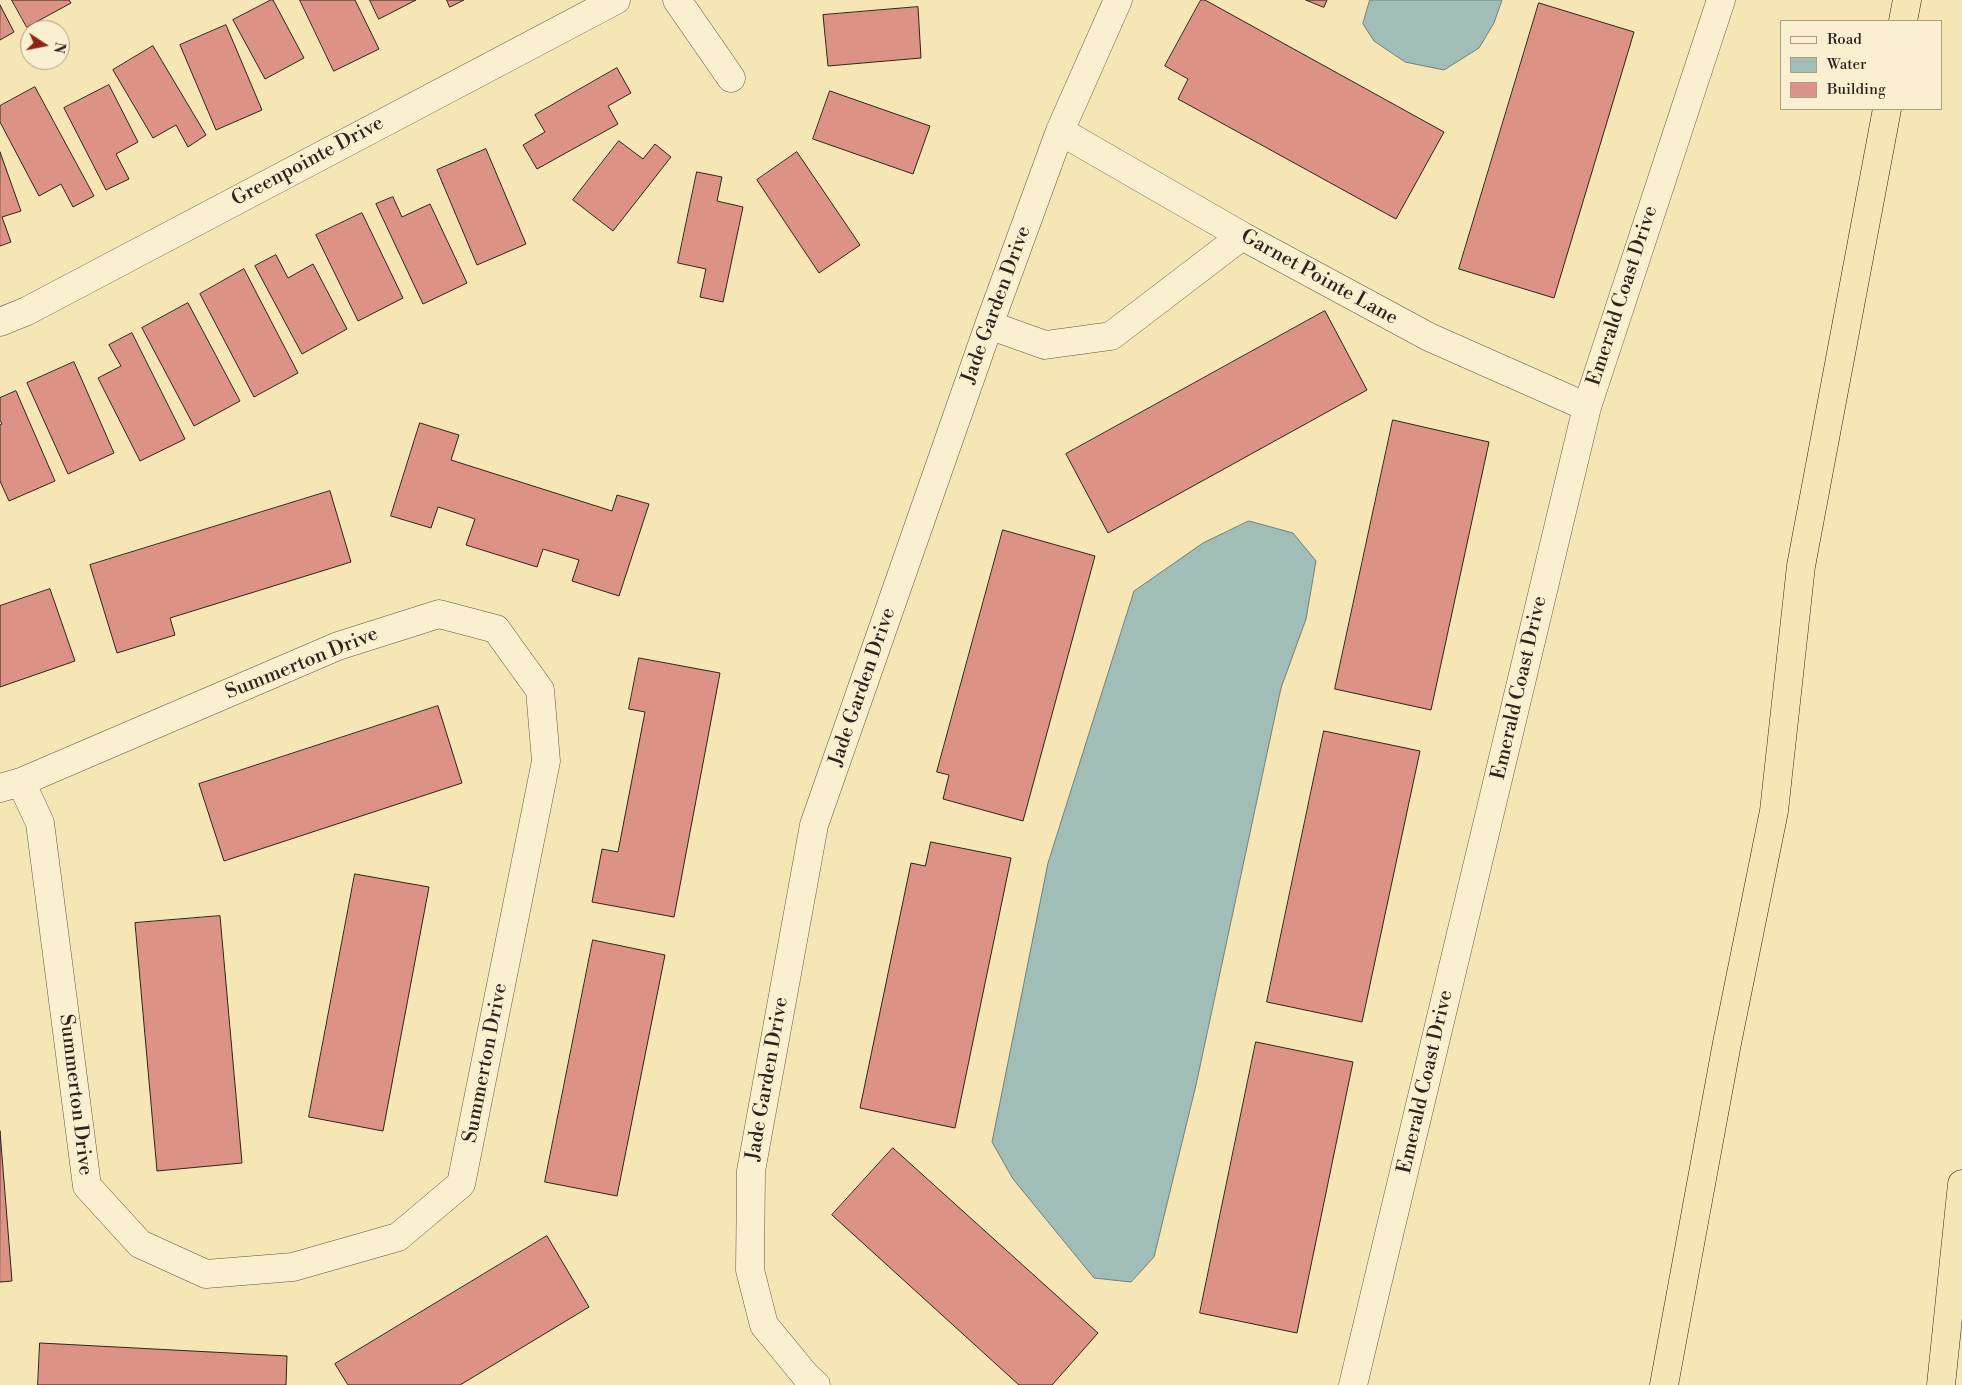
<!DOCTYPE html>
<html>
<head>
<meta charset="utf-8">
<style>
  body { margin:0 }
  #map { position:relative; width:1962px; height:1385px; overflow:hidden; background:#f7e6b5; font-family:"Libre Bodoni",serif }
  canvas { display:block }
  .legend { position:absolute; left:1780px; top:20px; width:162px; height:90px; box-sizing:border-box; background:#faefcf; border:1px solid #a99e88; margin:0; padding:6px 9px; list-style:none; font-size:15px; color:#2f241d }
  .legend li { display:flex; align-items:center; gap:10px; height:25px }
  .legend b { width:25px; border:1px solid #a99e88 }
  .north { position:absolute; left:20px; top:20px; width:50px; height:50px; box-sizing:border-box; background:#faefcf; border:1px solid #a99e88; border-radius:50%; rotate:101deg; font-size:14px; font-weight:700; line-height:20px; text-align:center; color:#2f241d }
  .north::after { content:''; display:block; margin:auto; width:18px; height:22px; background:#8f2418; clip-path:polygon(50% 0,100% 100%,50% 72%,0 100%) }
</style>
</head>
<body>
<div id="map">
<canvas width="1962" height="1385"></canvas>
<ul class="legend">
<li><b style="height:6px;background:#faefcf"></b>Road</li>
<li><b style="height:14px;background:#a1bdb7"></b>Water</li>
<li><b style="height:14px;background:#dc9385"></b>Building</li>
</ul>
<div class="north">N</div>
</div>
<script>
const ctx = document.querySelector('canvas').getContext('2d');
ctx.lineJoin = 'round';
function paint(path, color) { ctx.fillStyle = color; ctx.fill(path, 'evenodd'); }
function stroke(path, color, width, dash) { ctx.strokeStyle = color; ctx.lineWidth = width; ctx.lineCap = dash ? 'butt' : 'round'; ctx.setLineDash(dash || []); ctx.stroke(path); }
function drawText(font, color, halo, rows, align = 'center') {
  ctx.font = font + ' "Libre Bodoni",serif'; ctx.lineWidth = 4.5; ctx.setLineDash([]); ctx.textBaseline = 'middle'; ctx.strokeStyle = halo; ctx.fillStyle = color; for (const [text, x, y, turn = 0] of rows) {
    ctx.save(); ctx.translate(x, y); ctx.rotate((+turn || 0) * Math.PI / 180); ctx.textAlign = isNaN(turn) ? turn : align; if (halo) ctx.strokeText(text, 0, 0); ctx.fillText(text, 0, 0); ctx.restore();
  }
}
const water = new Path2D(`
  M1370,0H1502L1494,23L1479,48L1444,70L1405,62L1374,41L1363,24Z
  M1249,521L1293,533L1316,561L1306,619L1281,688L1196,1085L1154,1257L1131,1282L1094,1278L1013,1179L992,1142L1048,863L1134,591L1203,543Z`);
const building = new Path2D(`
  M12,0H69L71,3L27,27Z
  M271,0H273L304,58L265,79L233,20Z
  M300,0H355L379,49L334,71Z
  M370,0H416L379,19Z
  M447,0H464L450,7Z
  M1201,0H1205L1444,132L1396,219L1178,99L1188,79L1165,66Z
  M1306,0H1327L1324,7Z
  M1539,3L1634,32L1554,298L1459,269Z
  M0,5L14,32L0,40Z
  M918,7L921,58L828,66L823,15Z
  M226,25L262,110L216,130L180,45Z
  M153,46L206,135L188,147L176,125L153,138L113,70Z
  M617,68L631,93L608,106L618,124L537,169L523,145L545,132L535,115Z
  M109,85L138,142L116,154L129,179L106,190L64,108Z
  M35,87L94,196L73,207L61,184L39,196L0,122V106Z
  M830,91L930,126L913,174L813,139Z
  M619,141L643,159L655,144L671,157L613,231L573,200Z
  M486,149L526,244L477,265L437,170Z
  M0,152L21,211L2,217L11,242L0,246Z
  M797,152L860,245L819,273L757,180Z
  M697,172L722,177L717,201L743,207L723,302L700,297L706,269L678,263Z
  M393,197L402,217L430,204L467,283L423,304L376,204Z
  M362,213L403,298L358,321L316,235Z
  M276,255L288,278L313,264L347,329L302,354L255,266Z
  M244,269L298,373L254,397L200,294Z
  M188,303L240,401L194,426L142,328Z
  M1325,311L1367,390L1108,533L1066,454Z
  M132,333L185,439L140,461L98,378L121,366L109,345Z
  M74,362L114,453L68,474L27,383Z
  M16,391L55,481L9,501L0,481V425L2,424L0,420V398Z
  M1393,420L1489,442L1431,710L1335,689Z
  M420,423L459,435L451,460L612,511L617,495L649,504L619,596L572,581L579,560L543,549L537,567L466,545L475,519L438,507L431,528L391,516Z
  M330,491L351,562L170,618L175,635L117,653L90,565Z
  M1003,530L1095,556L1023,821L943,799L949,775L937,772Z
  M50,589L75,661L0,687V606Z
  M639,658L720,673L674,917L592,902L602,849L618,852L645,712L629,709Z
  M438,706L462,783L224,861L199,784Z
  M1324,731L1420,751L1362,1022L1267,1002Z
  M931,842L1011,858L955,1128L860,1108L911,863L925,866Z
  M355,874L429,887L383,1131L309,1117Z
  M220,916L242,1163L157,1171L135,923Z
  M593,940L665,955L617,1196L545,1182Z
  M1256,1042L1353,1062L1297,1333L1200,1313Z
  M0,1131L12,1281L0,1282Z
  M893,1148L1098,1333L1052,1385H1019L832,1215Z
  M547,1236L589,1307L460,1385H348L335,1364Z
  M40,1343L287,1356L286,1385H38Z`);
const minor = new Path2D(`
  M677,0L731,78
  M1060,131L1242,236L1429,337L1587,407
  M0,322L27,311L616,0
  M989,325L1045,345L1111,336L1242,236
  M0,788L21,782L338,646L439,614L496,629L540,690L546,761L461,1184L398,1237L293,1267L206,1274L140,1244L87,1186L40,823L21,782
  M816,1385L806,1376L764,1325L750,1270L751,1171L814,825L989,325L1060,131L1118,0
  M1353,1385L1587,407L1721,0`);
const highway = new Path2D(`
  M1903,21L1907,0
  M1664,1385L1727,1043L1774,811L1801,566L1887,109
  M1941,1385L1962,1184`);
const streetNames = [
  ["Greenpointe Drive",308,162,-28],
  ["Garnet Pointe Lane",1319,278,29],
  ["Emerald Coast Drive",1623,296,-72],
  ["Jade Garden Drive",997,305,-70],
  ["Summerton Drive",302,664,-22],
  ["Jade Garden Drive",863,687,-71],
  ["Emerald Coast Drive",1520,688,-77],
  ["Summerton Drive",486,1063,-79],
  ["Jade Garden Drive",768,1079,-80],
  ["Emerald Coast Drive",1426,1082,-77],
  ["Summerton Drive",75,1095,83]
];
paint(water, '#a1bdb7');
stroke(water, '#738079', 1);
paint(building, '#dc9385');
stroke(building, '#2f241d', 1);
stroke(minor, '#615443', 29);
stroke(highway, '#2f241d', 29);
stroke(minor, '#faefcf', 28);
stroke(highway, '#f7e6b5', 28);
drawText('20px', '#2f241d', '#faefcf', streetNames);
</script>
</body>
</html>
